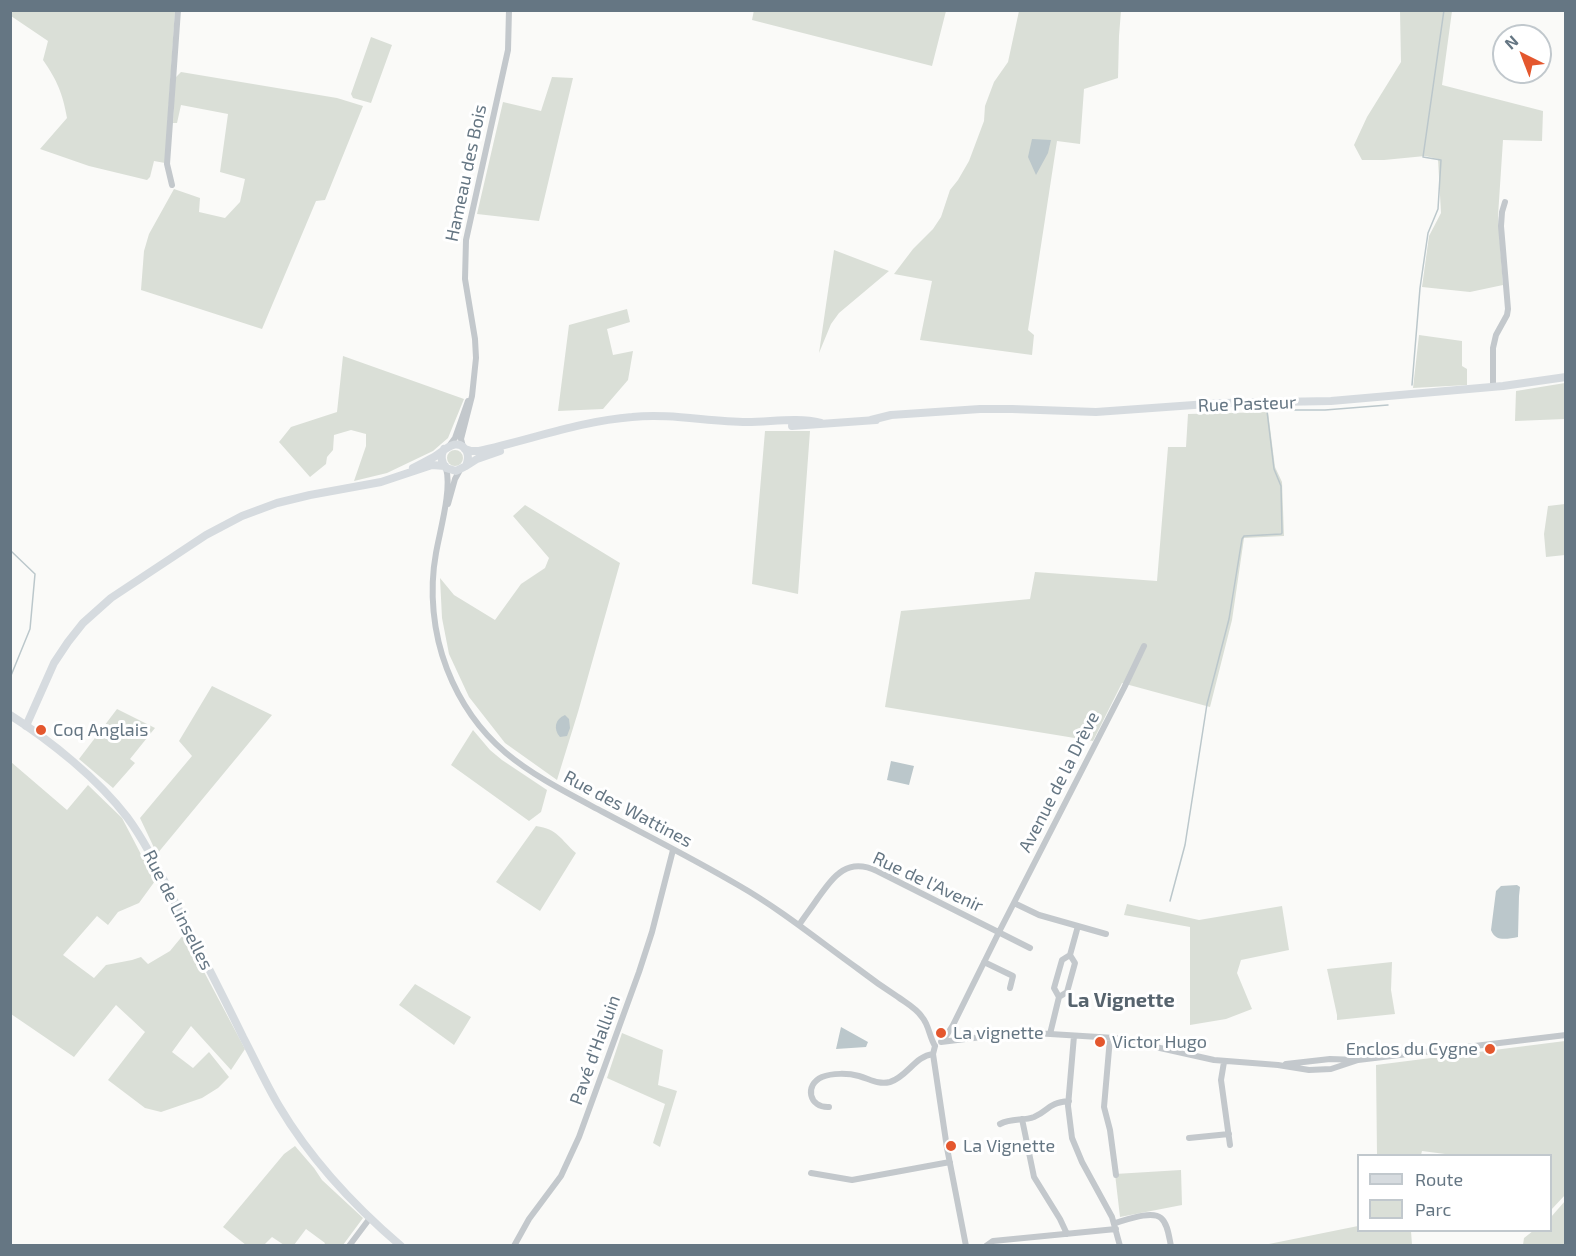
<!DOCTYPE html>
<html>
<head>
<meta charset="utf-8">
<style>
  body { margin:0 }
  #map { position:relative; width:1576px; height:1256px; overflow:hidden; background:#fafaf8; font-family:"Exo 2",sans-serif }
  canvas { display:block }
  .frame { position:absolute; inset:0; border:12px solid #657683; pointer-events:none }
  .legend { position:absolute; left:1357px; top:1154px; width:195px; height:78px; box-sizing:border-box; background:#fff; border:2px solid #c1c8cd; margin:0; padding:8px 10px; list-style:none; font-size:18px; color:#657683 }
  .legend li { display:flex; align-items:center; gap:12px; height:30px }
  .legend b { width:30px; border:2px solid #c1c8cd }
  .north { position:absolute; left:1492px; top:24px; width:60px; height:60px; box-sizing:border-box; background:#fff; border:2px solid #c1c8cd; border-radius:50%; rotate:318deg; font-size:16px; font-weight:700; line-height:24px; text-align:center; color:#657683 }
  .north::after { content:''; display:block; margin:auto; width:21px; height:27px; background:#e4572e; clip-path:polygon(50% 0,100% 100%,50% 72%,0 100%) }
</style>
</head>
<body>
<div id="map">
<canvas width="1576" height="1256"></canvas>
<div class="frame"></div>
<ul class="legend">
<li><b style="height:8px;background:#d6dbdf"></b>Route</li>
<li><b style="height:16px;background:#dadfd7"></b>Parc</li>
</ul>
<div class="north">N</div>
</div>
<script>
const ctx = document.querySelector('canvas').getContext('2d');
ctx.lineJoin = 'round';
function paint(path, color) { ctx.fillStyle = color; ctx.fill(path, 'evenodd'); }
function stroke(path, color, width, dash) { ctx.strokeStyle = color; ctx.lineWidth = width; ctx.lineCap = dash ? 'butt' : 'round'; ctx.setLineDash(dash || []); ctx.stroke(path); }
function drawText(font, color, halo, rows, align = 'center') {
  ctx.font = font + ' "Exo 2",sans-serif'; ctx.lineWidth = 6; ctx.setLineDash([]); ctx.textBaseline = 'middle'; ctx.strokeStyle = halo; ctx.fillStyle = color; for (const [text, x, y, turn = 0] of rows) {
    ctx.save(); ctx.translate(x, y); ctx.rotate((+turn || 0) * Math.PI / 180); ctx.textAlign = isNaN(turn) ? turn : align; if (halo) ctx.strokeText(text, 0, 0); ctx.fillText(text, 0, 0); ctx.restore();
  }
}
const green = new Path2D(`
  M754,10H946V11L932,66L752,20Z
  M10,11H175L165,163L154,161L150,177L147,180L89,166L40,149L67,118C63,94 57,80 43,60L48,41L11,16Z
  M1019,11H1121L1119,36L1118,78L1084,89L1080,144L1057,141L1028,330L1034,335L1032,355L920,340L932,281L894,274L913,249L933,229L941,217L950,190L958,180L969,161L984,121L985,106L994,82L1008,62Z
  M1400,11H1452L1442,85L1543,111L1542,141L1503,140L1498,216L1503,285L1470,292L1422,287L1429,236L1441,213L1438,159L1425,156L1384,160H1362L1354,145L1367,117L1401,62Z
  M371,37L392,45L371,103L353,98L351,94Z
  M181,72L337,98L363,106L325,200L316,201L262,329L141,290L144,251L149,234L174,189L200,198L199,212L225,218L240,202L245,179L220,172L228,114L181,105L177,123H173L175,78Z
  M552,77L573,78L539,221L477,214L503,102L541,111Z
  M834,250L889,271L839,313L831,324L819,353Z
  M627,309L630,322L607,329L613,355L633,351L628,380L603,409L558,411L569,325Z
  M1419,335L1462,341V366L1467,369V385L1413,388Z
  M343,356L464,399L448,438L433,451L387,473L354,481L366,446V434L351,430L334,435L333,450L327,457L326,464L310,477L279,442L291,427L337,412Z
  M1565,383V419L1515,421L1516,391Z
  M1268,412L1275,467L1282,482L1284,536L1244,538L1232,620L1210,707L1122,683L1093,741L885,707L901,611L1030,599L1035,572L1157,581L1168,447H1186L1188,414Z
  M765,431H810L798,594L752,584Z
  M447 458a8 8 0 1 1 16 0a8 8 0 1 1-16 0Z
  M1565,504V555L1546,557L1544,534L1548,506Z
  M525,505L620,563L578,712L557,780L505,743L469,697L449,654L442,618L440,578L454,595L495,620L521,584L545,568L549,558L513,516Z
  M212,686L272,715L157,854L140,818L192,756L179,741Z
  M117,709L155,728L130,759L135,763L113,788L79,759Z
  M473,730L490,750L502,760L547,790L541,812L529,821L451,765Z
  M11,762L67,810L88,785L122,818L155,881L139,903L118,912L108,925L97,916L63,955L94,978L106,965L132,960L141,957L148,964L170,951L184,934L245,1049L231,1070L191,1026L172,1052L193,1068L209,1052L229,1077L218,1088L202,1098L161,1112L145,1108L108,1080L145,1032L116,1005L74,1057L11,1014Z
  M536,826C558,829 560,839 576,853L540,911L496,882Z
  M1127,904L1199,920L1282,906L1289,950L1241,960L1237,973L1252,1009L1226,1019L1190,1025V927L1124,915Z
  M1392,962L1391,990L1395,1014L1337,1020V1015L1327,969Z
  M415,984L471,1017L454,1045L399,1005Z
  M622,1033L663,1050L658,1085L677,1091L660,1147L653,1143L665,1104L607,1078Z
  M1565,1041V1195L1551,1210L1550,1156H1445V1154L1422,1151L1421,1155H1377L1376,1065Z
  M295,1146L314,1168L322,1180L363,1218L343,1245H324L325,1243L306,1229L294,1245H284L272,1237L264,1245H246L223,1227L284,1154Z
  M1181,1170L1182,1205L1120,1217L1115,1174Z
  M1565,1201V1245H1523L1524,1238L1533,1231L1550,1230L1551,1217Z
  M1358,1226V1230L1411,1231L1412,1245H1264Z`);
const water = new Path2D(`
  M1032,139L1051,140L1048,153L1036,175L1028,157Z
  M565,715L569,719L570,728L567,736L560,737C553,729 555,719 565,715Z
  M891,761L914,766L909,785L887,780Z
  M1517,885L1520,887L1519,896L1518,937C1507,939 1495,942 1491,930L1496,891L1501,886Z
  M841,1027L868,1042L866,1047L836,1049Z`);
const stream = new Path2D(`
  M1412,385L1420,288L1428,233L1438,209L1441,160L1423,157L1444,10
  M10,545L11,551L35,574L30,629L10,678
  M1170,901L1185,845L1207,704L1229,619L1242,539L1244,536L1281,534L1282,533L1281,486L1274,469L1267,411L1270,410H1325L1388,405`);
const minor = new Path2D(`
  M172,185L167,164L178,10
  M1493,387V348L1496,335L1507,315L1508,309L1501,226L1502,212L1505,202
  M449,446L455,438L468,401
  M463,447L461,439L472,396L476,358L475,339L465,279L466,240L508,50L509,10
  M446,468C452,490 440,530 436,553C429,591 433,633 447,669C478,749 532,774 603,812C648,836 694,859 738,885C780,909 818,940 857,968C870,978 884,988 898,997C906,1003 916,1008 922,1017C929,1025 929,1036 935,1046
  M448,504L455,479L460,470
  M1014,903L1039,915L1106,934
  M799,925C805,916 812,907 818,898C834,876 847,857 877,871L1030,948
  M984,962L1013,976L1010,988
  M1059,997L1067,992L1075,963L1070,955
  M1050,1034L1059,997L1054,988L1062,960L1070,955L1078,926
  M1074,1036L1068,1106L1072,1138L1082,1162L1112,1217L1120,1246
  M1110,1038L1104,1107L1110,1130L1116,1175
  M943,1041L953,1025L999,932L1124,688L1144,646
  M941,1042L990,1036L1034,1033L1115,1038L1214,1060L1278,1065L1309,1070L1331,1069L1358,1060
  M935,1046L933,1054L947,1148L966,1246
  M1224,1062L1221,1080L1230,1145
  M1286,1064L1330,1059L1358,1060L1566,1035
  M829,1107C809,1108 804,1085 822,1077C832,1073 848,1073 859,1076C870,1079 878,1085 890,1082C907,1077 915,1056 933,1054
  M1022,1119L1034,1177L1060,1219L1067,1234
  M1000,1124C1011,1118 1023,1121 1034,1117C1050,1110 1047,1103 1069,1101
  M1189,1138L1229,1134
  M811,1173L852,1180L950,1162
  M1115,1223C1126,1220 1152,1210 1161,1218C1168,1224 1169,1237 1171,1246
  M349,1246L370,1218
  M514,1246L529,1219L561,1176L579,1137L639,972L652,932L673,850
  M986,1246L993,1241L1116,1229`);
const major = new Path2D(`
  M871,420L891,415L980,409H1012L1096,412L1222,403L1331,401L1503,386L1566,377
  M792,426L876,420
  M465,449L471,451H479C530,440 580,421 632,417C671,413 709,422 747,422C772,422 797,417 821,423
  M466,466L477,459L500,451
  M413,468C420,464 427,461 434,457C444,451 458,435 467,452C469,457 468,461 466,466L456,471L446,468C441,462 440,456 444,449
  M10,715C51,741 98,779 127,817C147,844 162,877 178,908C200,951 222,994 243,1037C255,1060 266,1084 279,1106C311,1160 353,1205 401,1246
  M26,726L54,663L68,642L83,623L111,598L206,535L242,516L277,503L310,495L381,482L432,465L445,466`);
const markers = [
  [41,730,6,"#e4572e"],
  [941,1033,6,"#e4572e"],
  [1100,1042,6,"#e4572e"],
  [1490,1049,6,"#e4572e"],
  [951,1146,6,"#e4572e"]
];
const streetNames = [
  ["Hameau des Bois",466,173,-78],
  ["Rue Pasteur",1247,404,-2],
  ["Avenue de la Drève",1059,782,-63],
  ["Rue des Wattines",628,809,28],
  ["Rue de l'Avenir",928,882,25],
  ["Rue de Linselles",178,910,63],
  ["Pavé d'Halluin",595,1050,-70]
];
const poiNames = [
  ["Coq Anglais",53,730],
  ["La vignette",953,1033],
  ["Victor Hugo",1112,1042],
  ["Enclos du Cygne",1478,1049,"right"],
  ["La Vignette",963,1146]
];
const neighbourhoodNames = [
  ["La Vignette",1121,1000]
];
paint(green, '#dadfd7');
paint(water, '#bbc7cb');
stroke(stream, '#bbc7cb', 1.5);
stroke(minor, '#c3c8cc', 6);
stroke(major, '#d6dbdf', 8);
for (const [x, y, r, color] of markers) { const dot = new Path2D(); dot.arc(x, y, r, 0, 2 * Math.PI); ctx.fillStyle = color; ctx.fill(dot); stroke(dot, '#fff', 2); }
drawText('18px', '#657683', '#fff', streetNames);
drawText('18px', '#657683', '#fff', poiNames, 'left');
drawText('bold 20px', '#57646e', '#fff', neighbourhoodNames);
</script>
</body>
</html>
